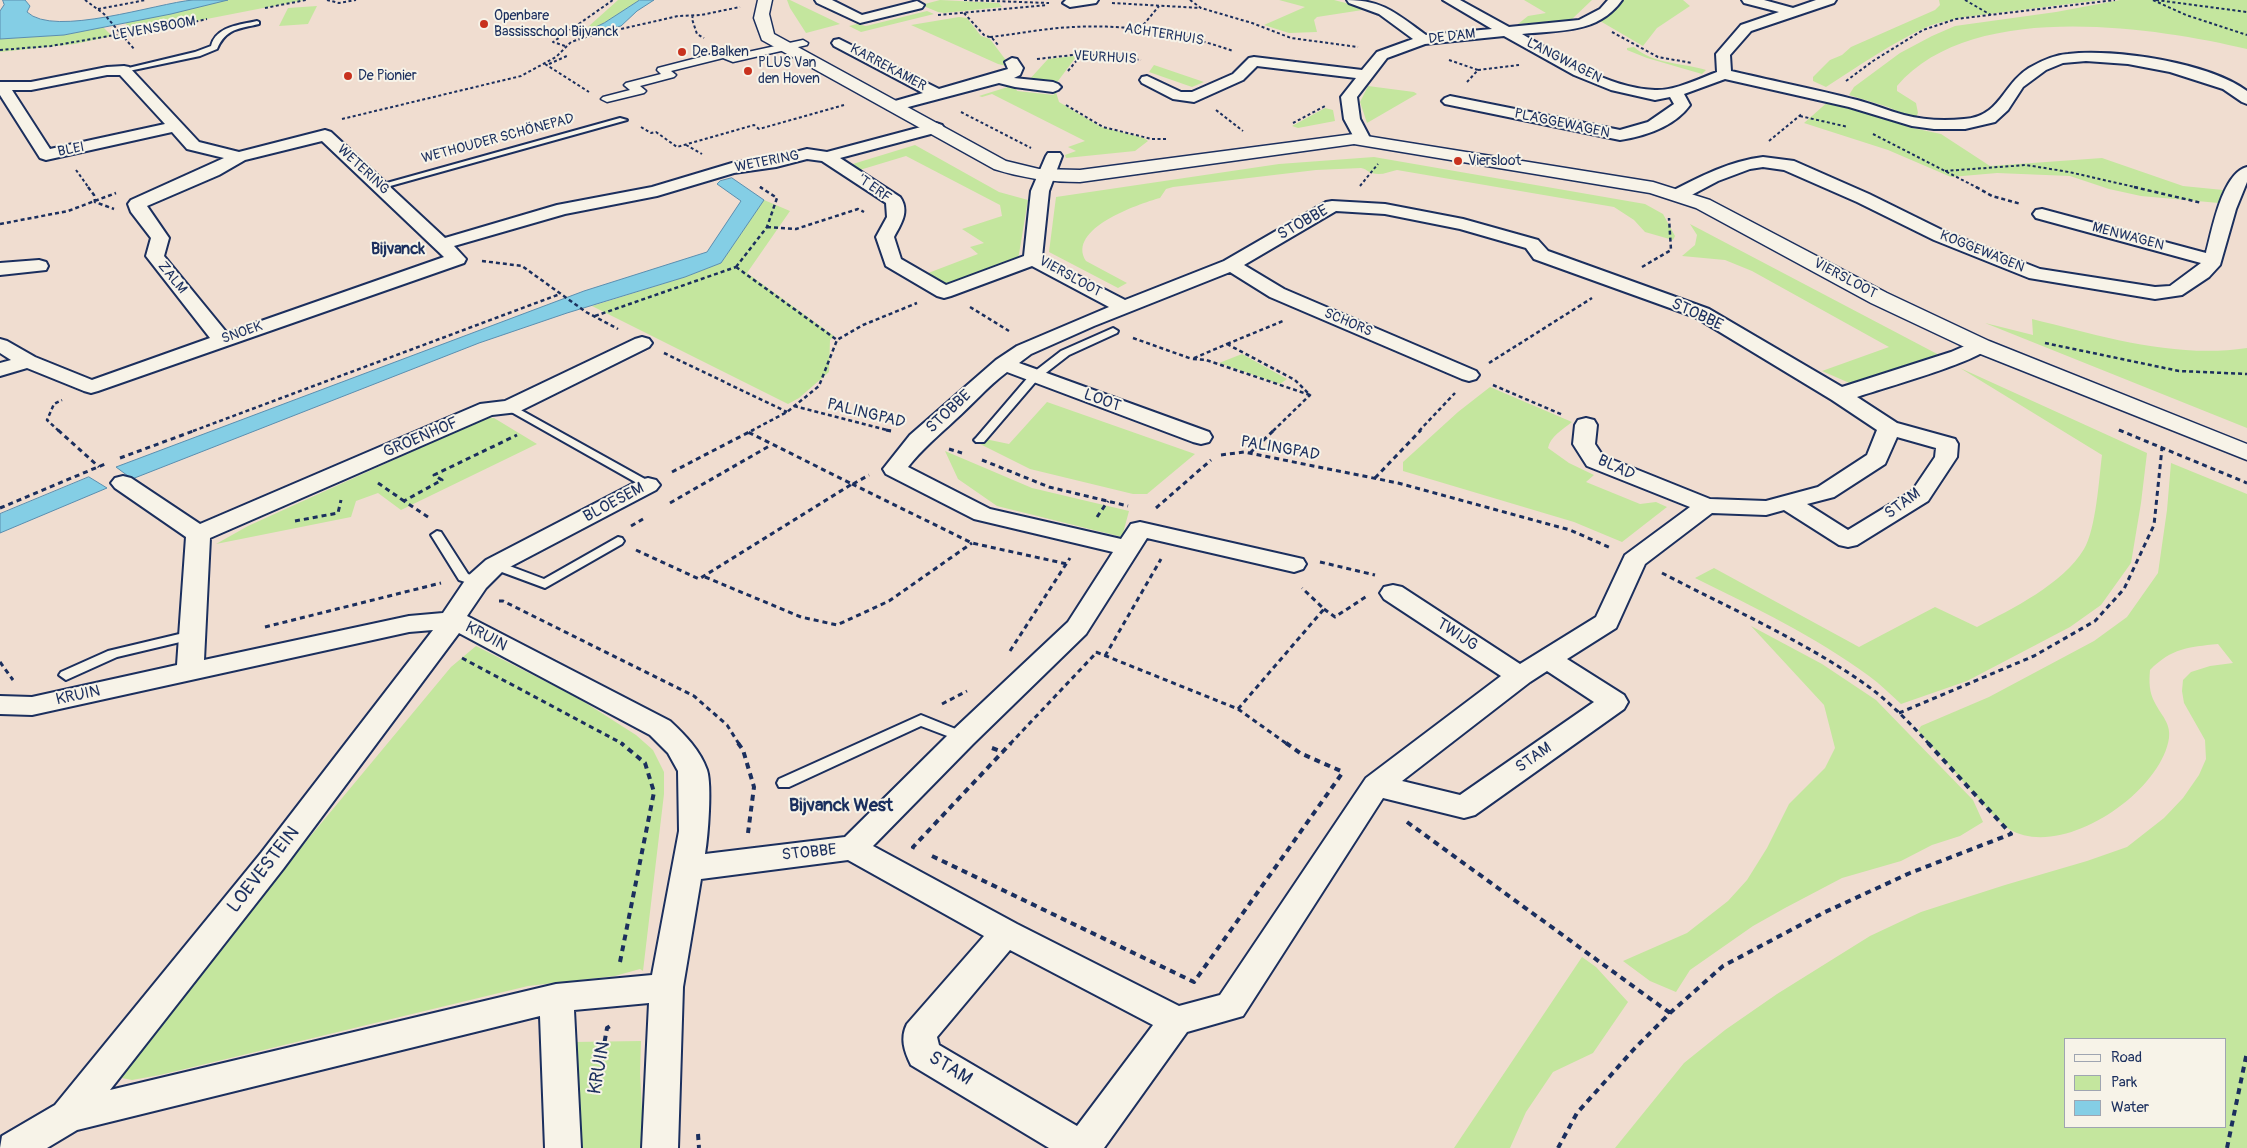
<!DOCTYPE html>
<html>
<head>
<meta charset="utf-8">
<style>
  body { margin:0 }
  #map { position:relative; width:2247px; height:1148px; overflow:hidden; background:#f0ddd0; font-family:Pangolin,sans-serif }
  canvas { display:block }
  .legend { position:absolute; left:2064px; top:1038px; width:162px; height:90px; box-sizing:border-box; background:#f7f3e8; border:1px solid #9fa5b1; margin:0; padding:6px 9px; list-style:none; font-size:15px; color:#1b2f5e }
  .legend li { display:flex; align-items:center; gap:10px; height:25px }
  .legend b { width:25px; border:1px solid #9fa5b1 }
</style>
</head>
<body>
<div id="map">
<canvas width="2247" height="1148"></canvas>
<ul class="legend">
<li><b style="height:6px;background:#f7f3e8"></b>Road</li>
<li><b style="height:14px;background:#c4e69e"></b>Park</li>
<li><b style="height:14px;background:#84cee5"></b>Water</li>
</ul>
</div>
<script>
const ctx = document.querySelector('canvas').getContext('2d');
ctx.lineJoin = 'round';
function paint(path, color) { ctx.fillStyle = color; ctx.fill(path, 'evenodd'); }
function stroke(path, color, width, dash) { ctx.strokeStyle = color; ctx.lineWidth = width; ctx.lineCap = dash ? 'butt' : 'round'; ctx.setLineDash(dash || []); ctx.stroke(path); }
function drawText(font, color, halo, rows, align = 'center') {
  ctx.font = font + ' Pangolin,sans-serif'; ctx.lineWidth = 4; ctx.setLineDash([]); ctx.textBaseline = 'middle'; ctx.strokeStyle = halo; ctx.fillStyle = color; for (const [text, x, y, turn = 0] of rows) {
    ctx.save(); ctx.translate(x, y); ctx.rotate((+turn || 0) * Math.PI / 180); ctx.textAlign = isNaN(turn) ? turn : align; if (halo) ctx.strokeText(text, 0, 0); ctx.fillText(text, 0, 0); ctx.restore();
  }
}
const green = new Path2D(`
  M228,0H304L135,33L125,23Z
  M618,0H640L604,23L579,35Z
  M787,0H790L840,24L806,33L790,8Z
  M940,0L999,3L1002,7L944,13L938,12L921,5Z
  M1279,0H1334L1369,9L1317,17L1314,20L1317,32L1289,33L1264,25L1305,7Z
  M1524,0H1592L1571,20L1518,24L1528,16L1546,13Z
  M1617,0H1683L1690,6L1657,28L1643,46L1600,21Z
  M1939,0H2101L1965,17C1952,20 1938,22 1927,27C1891,43 1859,66 1826,87L1813,81V77L1830,60L1842,55L1851,47L1935,10L1940,5Z
  M2120,0H2247V49C2149,26 1970,0 1897,86V91L1916,103L1918,113L1915,119L1888,107L1849,95L1854,87L1900,53L1932,36L1955,26L2056,12Z
  M317,6L308,24L279,26L288,8Z
  M927,11L934,14L861,32L849,26L857,24L866,26Z
  M959,17L967,18L981,36L990,39L1011,67L998,64L911,25Z
  M103,27L112,36L75,44L0,52V39L64,35Z
  M1634,47C1652,64 1684,63 1706,70L1702,74L1647,58L1627,50V48Z
  M1074,56L1076,57L1055,85L1028,81L1048,59Z
  M1154,65L1204,82L1192,87L1149,72Z
  M1014,85L1017,91L1054,95L1052,89H1055L1059,102L1101,127L1144,138L1148,141L1135,151L1066,158L1065,155L1076,151L1068,147L1085,141L992,94L982,97L979,96Z
  M1368,86L1414,92L1417,94L1367,123L1360,102Z
  M1830,100L1897,121L1908,127L1941,134L1990,166L2102,158L2183,186L2223,190L2219,203L2141,196L2109,189L2070,176L1997,173L1951,177L1888,150L1804,123Z
  M1325,108L1333,110L1335,121L1298,128L1292,126Z
  M915,145L999,192L1028,200L1018,260L944,288L923,275L978,254L970,247L984,243L962,229L1002,216L1000,205L906,156L853,172L843,167Z
  M1374,157L1645,204L1663,214L1675,236L1673,240L1645,232L1634,220L1614,207L1397,170C1388,172 1381,176 1372,173C1366,171 1367,169 1361,168L1316,170L1173,187L1166,189L1160,198C1138,204 1066,229 1086,261L1127,283L1118,288L1049,252L1056,197L1279,164Z
  M764,200L790,211L747,273L834,336L830,340L829,372L799,398L788,404L592,306L685,277L721,263Z
  M1690,224L1941,356L1854,385L1822,371L1889,347L1752,271L1725,260L1682,256L1695,245L1697,235Z
  M2032,319C2101,336 2175,359 2247,348V428L1985,323L2033,335Z
  M1242,354L1287,379L1280,384L1219,363Z
  M1960,368L2147,453L2141,503L2131,563L2101,605L2070,627L1967,681L1901,704C1890,694 1880,684 1869,676C1816,637 1754,607 1695,578L1714,568L1859,647L1935,607L1977,627C2012,609 2063,584 2084,549C2096,529 2099,479 2102,455Z
  M1490,387L1572,422C1563,429 1550,437 1548,448L1569,463L1594,475L1586,482L1640,504L1656,502L1667,507L1622,542L1574,522L1403,471V462L1458,412Z
  M1047,402L1195,454L1147,494H1133L1030,469L978,443L985,439L1009,444Z
  M486,418H494L537,444L401,510L378,493L356,501L351,517L216,544L248,526Z
  M945,451L1032,488L1129,511L1122,537L997,506L958,479Z
  M2171,463L2247,494V1148H1615L1684,1063L1725,1030L1777,994L1870,936L1921,912L2005,885L2087,861L2127,847L2164,818L2183,798L2199,775L2206,759L2205,740L2184,703L2182,691L2183,680L2191,672L2210,666L2233,663L2218,644C2188,647 2172,648 2150,670C2149,682 2149,692 2155,703C2161,715 2171,723 2169,738C2161,793 2061,861 2009,829C1996,820 1985,805 1974,794C1956,773 1937,752 1918,731L1921,726L1989,697L2094,641L2127,617L2158,573L2167,510ZM2226,1039V1127H2066V1039Z
  M1751,626L1822,664L1876,700L1973,800L1983,822L1960,836L1932,845L1901,861L1842,878L1785,908L1753,926L1690,970L1676,992L1650,981L1623,961L1687,933L1728,901L1747,880L1767,848L1789,804L1825,768L1835,748L1824,705Z
  M476,646L578,698L636,735L653,750L664,772V794L643,971L640,969L615,976L528,986L160,1075L132,1080L117,1077L116,1070L451,667Z
  M1582,957L1596,967L1628,1002L1593,1053L1553,1072L1526,1112L1510,1148H1454Z
  M641,1041L640,1073L644,1148H582L573,1042Z`);
const water = new Path2D(`
  M3,0H25L30,6L27,12C54,38 157,3 193,0C204,0 216,0 228,0L171,14L64,35L0,39V11L4,5Z
  M640,0H654L637,11L621,26L579,35L604,23Z
  M732,178L764,200L721,263L685,277L567,313L479,343L132,479L116,467L584,291L707,252L741,201L717,184L720,181Z
  M89,477L107,488L0,533V514Z`);
const pathFar3 = new Path2D(`
  M85,0L104,14L134,49
  M327,0L339,3L356,0
  M964,0L1049,3
  M1190,0L1201,8L1252,23L1291,38L1358,47
  M1965,0L1991,15
  M2153,0L2186,15L2247,35
  M2156,0L2247,12
  M1112,3L1201,8
  M265,8L306,0
  M98,9L146,0
  M964,13L984,35L992,38L999,46
  M693,15L692,19L697,34L704,38
  M938,15L1047,5
  M1140,29L1159,6
  M1612,32L1658,57L1692,63
  M990,37C1018,34 1046,28 1074,27C1128,24 1182,33 1233,51
  M565,46L553,42L613,0
  M0,50L51,46L115,35L131,36L207,19
  M1037,59L1082,54L1141,60
  M1449,60L1478,70L1467,82
  M545,64L589,92
  M549,64L569,55
  M1478,70L1519,65
  M1068,71L1082,54
  M1846,81L1873,61L1923,30L1956,19L2115,0
  M1066,105L1103,127L1152,139H1167
  M1216,110L1243,131
  M961,112L1031,148
  M1800,116L1848,127
  M342,119L521,76L556,57L571,42L586,37L678,16L701,15L740,7
  M1293,123L1325,106
  M641,127L651,133L656,132L677,147L754,125L759,129L844,105
  M1873,134L1978,188
  M1769,141L1803,113
  M686,145L702,154
  M76,170L89,188
  M1945,171L2026,165L2069,172L2139,188
  M1360,186L1378,164
  M760,187L762,188`);
const pathFar2 = new Path2D(`
  M88,187L94,195L95,202L114,209
  M1976,187L1992,196L2021,204
  M2134,187L2202,203
  M0,224L68,211L116,193
  M767,227L796,229L858,209L864,212
  M482,261L522,266L586,312L618,329
  M736,267L767,227L777,198L760,187
  M736,267L837,340
  M1642,267L1671,250L1669,218
  M970,307L1009,331
  M595,316L736,267
  M1133,338L1192,359
  M2045,343L2179,371L2247,374
  M1227,344L1295,380L1310,395L1206,360L1192,359Z
  M1227,344L1283,321
  M664,353L787,412
  M1489,363L1592,298
  M1493,385L1563,415
  M794,406L891,431
  M2119,430L2121,431
  M59,431L47,420L54,404L62,400
  M193,431L560,294
  M751,431L787,412L819,386L837,340L863,325L917,303
  M1273,431L1310,395
  M1419,431L1455,393`);
const pathFar1 = new Path2D(`
  M58,430L99,467
  M886,430L891,431
  M2119,430L2247,483
  M949,449L962,453
  M1250,453L1274,430
  M1221,455L1244,452L1398,483L1570,530L1611,548
  M120,458L196,430
  M982,460L1049,487L1128,506
  M672,472L753,430
  M1375,478L1421,430
  M378,483L404,501
  M852,484L972,543L1067,564
  M853,484L869,475
  M670,503L771,445
  M0,508L105,464
  M1156,508L1211,460
  M428,517L404,501L442,480L434,475L517,435
  M1097,517L1108,501
  M295,521L338,513L341,500
  M631,526L643,519
  M636,550L699,579L852,484L748,432
  M1320,562L1375,575
  M1662,573C1729,608 1800,639 1862,682C1887,699 1909,722 1929,744
  M705,577L801,617L837,625L889,601L972,543
  M499,601H503L694,696L727,725L739,744
  M1324,609L1335,617L1367,596
  M265,627L441,583
  M1010,651L1070,558
  M1096,652L1238,709L1287,744
  M1105,656L1161,559
  M462,658L623,744
  M0,662L13,680
  M942,704L967,691
  M1238,709L1324,609L1302,588
  M1899,713L2034,656L2095,621L2124,589L2154,525L2162,448
  M1010,744L1097,652`);
const path = new Path2D(`
  M738,743L743,750L754,787L748,833
  M1286,743L1300,753L1343,772
  M992,748L1003,752
  M1407,822L1670,1013
  M915,848L913,847L1011,743
  M932,856L1194,982L1343,772
  M620,962L654,792L645,763L621,743
  M597,1085L607,1028L612,1025
  M698,1134L699,1148
  M1558,1148L1577,1113L1635,1048L1670,1013L1723,966L1823,913L1910,873L2011,834L1928,743
  M2227,1148L2247,1052`);
const service = new Path2D(`
  M257,21L259,22V24C239,29 226,28 217,49L200,56L124,72L120,70L195,52L211,46C216,26 240,25 257,21Z
  M620,118L627,120L383,188L376,186Z
  M1113,328L1118,331L1117,333L1069,355L1038,379L984,442H976L974,440L976,438L1030,375L1061,351Z
  M510,404L652,483L654,485L652,487H644L506,409L505,407Z
  M437,531L441,532L468,574L481,579L483,582L481,585L477,586L459,580L431,535Z
  M618,537L622,538L624,541L622,544L545,588L491,568L489,565L495,561L499,562L544,579Z
  M192,631L197,632L199,635L197,638L117,657L66,680L59,675L61,672L108,651Z
  M921,715L968,734L970,737L968,740L963,742L921,726L789,787H779L777,783L779,779Z`);
const pedestrian = new Path2D(`
  M803,40L808,43L807,45L733,62L723,58L671,71L676,75L674,77L640,86L646,91L644,93L607,102L601,99L603,97L630,90L624,85L626,83L661,74L657,70L658,68L724,51L734,55Z`);
const minor = new Path2D(`
  M815,0H832L862,15L917,1L924,5L922,8L860,23L817,3Z
  M1066,0H1098L1096,3L1070,7L1063,3Z
  M1347,0C1384,0 1398,15 1426,35L1492,29L1443,0H1460L1509,27L1579,20L1600,9L1608,0H1622C1598,34 1559,30 1522,34C1562,57 1607,88 1655,90C1675,91 1698,79 1717,72L1716,54L1741,25L1779,12L1744,3L1742,0H1764L1793,8L1816,0H1836L1834,3L1751,31L1730,55L1731,71C1773,81 1815,89 1857,100C1873,104 1888,111 1904,115C1923,120 1944,121 1964,119C2000,117 2002,85 2029,68C2041,61 2054,55 2068,54C2114,48 2210,63 2247,91V104L2242,102L2223,89L2170,72L2128,64L2086,61L2063,63L2046,70L2023,87L2008,110L1995,122L1965,129H1934L1912,126L1849,107L1725,79L1684,94L1690,105C1674,127 1645,136 1620,140L1445,104L1442,101L1445,98L1450,96L1620,130L1648,122L1674,104L1670,97L1655,100L1611,90L1574,75L1504,36L1425,44L1387,58L1357,97L1360,119L1371,140L1369,143H1357L1344,119L1341,97L1356,78L1257,66L1243,80L1194,102L1173,99L1142,83L1140,80L1142,77L1147,76L1181,92H1192L1233,74L1249,58L1254,57L1362,70L1377,52L1413,39L1379,14L1349,3Z
  M839,39L939,89L1008,69L1005,62L1012,58L1017,59L1023,68L1020,75L1014,78L1053,82L1058,84L1061,87L1058,90L1053,92L1015,87L999,83L893,111L888,109L885,106L888,103L923,93L834,46L832,43L834,40Z
  M124,66L129,67L199,142L239,152L325,130L331,132L445,238L557,205L652,187L732,163L776,157L807,149L827,152L936,123L942,125L944,128L942,131L840,158L900,197C910,211 901,224 894,237L901,259L946,285L1024,256L1031,191L1046,156L1048,153H1060L1062,156L1049,191L1042,257L1125,300L1224,261L1326,202L1332,201L1385,204L1463,219L1538,240L1548,251L1709,309L1842,387L1951,352L1974,342L1981,340L1988,342L1991,346C1981,361 1880,389 1857,397L1897,423L1955,439L1958,444L1957,457L1928,501L1857,545L1848,547L1839,545L1784,510L1766,515L1712,513L1645,564L1616,628L1567,659L1624,695L1628,702L1624,709L1475,815L1464,818L1383,798L1243,1016L1187,1032L1104,1148H1049L911,1065C904,1051 900,1038 907,1024L984,936L848,860L701,879L683,987L678,1148H642L649,1003L574,1010L581,1148H545L540,1016L77,1130L47,1148H0L2,1136L55,1105L261,853L433,630L409,632L32,715L0,714V696L32,697L177,665L186,537L115,488L111,483L115,478L123,476L131,478L200,524L480,404L505,401L635,339L642,337L649,339L652,343L649,347L518,412L492,415L210,538L204,660L409,616L443,613L468,576L486,560L640,480L648,478L656,480L660,485L656,490L504,570L486,588L467,616L670,721C685,735 700,750 707,770C712,785 708,837 705,854L845,837L953,730L1068,622L1113,552L974,519L886,474L883,469L910,435L996,360L1017,346L1109,307L1032,266L951,296L944,298L937,296L886,266L876,237L887,217L886,203L822,161L807,159L776,167L734,173L657,196L565,214L454,246L466,259L464,263L98,391L91,393L84,391L27,368L0,376V363L11,360L0,353V339L7,341L35,357L92,380L210,338L146,256L151,238L131,212L128,204L131,200L224,158L187,149L172,132L46,160L40,158L0,95V82H31L107,67ZM107,75H120L165,124L50,149L12,90H31ZM322,141L444,257L227,333L164,256L169,238L147,206L219,175L245,160ZM1336,211L1385,214L1460,229L1526,248L1534,259L1695,317L1832,400L1877,430L1867,455L1818,487L1766,501L1710,499L1603,456L1595,444L1597,425L1594,420L1586,418L1578,420L1575,425L1573,444L1587,466L1690,507L1625,555L1596,617L1520,664L1402,587L1393,585L1384,587L1380,593L1384,599L1501,676L1366,778L1220,995L1179,1006L1017,924L873,846L973,744L1086,634L1147,538L1294,572L1303,569L1306,564L1303,559L1140,522L1131,524L1121,539L990,509L908,467C922,449 938,436 955,420C973,404 987,387 1007,372L1193,442L1201,444L1209,442L1212,437L1209,432L1019,363L1031,354L1094,326L1230,272L1270,297L1462,379L1469,381L1476,379L1479,375L1476,371L1284,289L1244,265ZM1897,437L1936,448L1935,457L1912,491L1848,530L1807,504L1834,497L1885,464ZM459,633L650,735L668,753L678,771L679,831L652,975L556,984L110,1090L283,869ZM1547,671L1594,702L1460,795L1402,781L1530,682ZM1010,950L1153,1025L1077,1126L939,1045L937,1037Z
  M1763,157L1794,161L1869,194L1946,232L2040,269L2155,287L2170,286L2201,263L2036,218L2033,214L2036,210L2042,209L2206,253C2212,231 2222,173 2247,167V182L2236,209L2220,265L2209,277L2182,295L2155,299L2029,278L1934,240L1857,202L1784,170L1763,167L1750,169L1718,181L1684,199H1672L1669,195L1672,191C1701,176 1730,161 1763,157Z
  M39,260L46,262L48,266L46,270L0,275V263Z`);
const tertiary = new Path2D(`
  M758,0H772L769,14L774,34L1006,161L1039,169L1080,170L1354,134L1653,182L1710,200L1887,293L1989,341L2247,444V460L1973,351L1871,303L1696,208L1650,193L1354,144L1080,182C1050,182 1022,178 994,169L762,40L754,18Z`);
const markers = [
  [484,24,5,"#c8321e"],
  [682,52,5,"#c8321e"],
  [748,71,5,"#c8321e"],
  [348,76,5,"#c8321e"],
  [1458,161,5,"#c8321e"]
];
const farPoinames = [
  ["Openbare",494,16],
  ["Bassisschool Bijvanck",494,32],
  ["De Balken",692,52],
  ["PLUS Van",758,63],
  ["den Hoven",758,79],
  ["De Pionier",358,76],
  ["Viersloot",1468,161]
];
const farStreetnames = [
  ["LEVENSBOOM",154,29,-10],
  ["ACHTERHUIS",1164,35,9],
  ["DE DAM",1452,37,-7],
  ["VEURHUIS",1105,58,3],
  ["LANGWAGEN",1564,61,27],
  ["KARREKAMER",888,68,28],
  ["PLAGGEWAGEN",1562,124,12],
  ["WETHOUDER SCHÖNEPAD",498,139,-15],
  ["BLEI",71,150,-11],
  ["WETERING",767,162,-11],
  ["WETERING",363,170,43],
  ["'T ERF",874,189,36],
  ["MENWAGEN",2128,237,15],
  ["KOGGEWAGEN",1982,252,22],
  ["VIERSLOOT",1070,277,29],
  ["ZALM",172,278,51],
  ["VIERSLOOT",1845,279,28],
  ["SCHORS",1348,323,23],
  ["SNOEK",242,333,-19]
];
const streetNames = [
  ["STOBBE",1303,223,-29],
  ["STOBBE",1697,315,25],
  ["LOOT",1102,401,20],
  ["STOBBE",949,412,-43],
  ["PALINGPAD",866,414,14],
  ["GROENHOF",421,438,-23],
  ["PALINGPAD",1280,449,10],
  ["BLAD",1616,468,25],
  ["BLOESEM",614,503,-28],
  ["STAM",1903,504,-36],
  ["TWIJG",1457,635,33],
  ["KRUIN",486,637,28],
  ["KRUIN",78,696,-12],
  ["STAM",1534,758,-35],
  ["STOBBE",809,853,-6]
];
const farQuarternames = [
  ["Bijvanck",398,250]
];
const neighbourhoodNames = [
  ["Bijvanck West",841,806]
];
const nearStreetnames = [
  ["LOEVESTEIN",264,870,-52],
  ["KRUIN",600,1068,-80],
  ["STAM",950,1069,32]
];
paint(green, '#c4e69e');
paint(water, '#84cee5');
stroke(water, '#5a8eaf', 1);
stroke(service, '#1b2f5e', 4);
stroke(pedestrian, '#1b2f5e', 3);
stroke(minor, '#1b2f5e', 4);
stroke(tertiary, '#1b2f5e', 3);
stroke(pathFar3, '#1b2f5e', 2, [3, 2.5]);
stroke(pathFar2, '#1b2f5e', 2.5, [4, 3]);
stroke(pathFar1, '#1b2f5e', 3, [5, 4]);
stroke(path, '#1b2f5e', 4, [6, 5]);
paint(service, '#f7f3e8');
paint(pedestrian, '#f7f3e8');
paint(minor, '#f7f3e8');
paint(tertiary, '#f7f3e8');
for (const [x, y, r, color] of markers) { const dot = new Path2D(); dot.arc(x, y, r, 0, 2 * Math.PI); ctx.fillStyle = color; ctx.fill(dot); stroke(dot, '#f7f3e8', 2); }
drawText('14px', '#1b2f5e', '#f7f3e8', farPoinames, 'left');
drawText('14px', '#1b2f5e', '#f7f3e8', farStreetnames);
drawText('16px', '#1b2f5e', '#f7f3e8', streetNames);
drawText('bold 16px', '#1b2f5e', '#f7f3e8', farQuarternames);
drawText('bold 18px', '#1b2f5e', '#f7f3e8', neighbourhoodNames);
drawText('19px', '#1b2f5e', '#f7f3e8', nearStreetnames);
</script>
</body>
</html>
